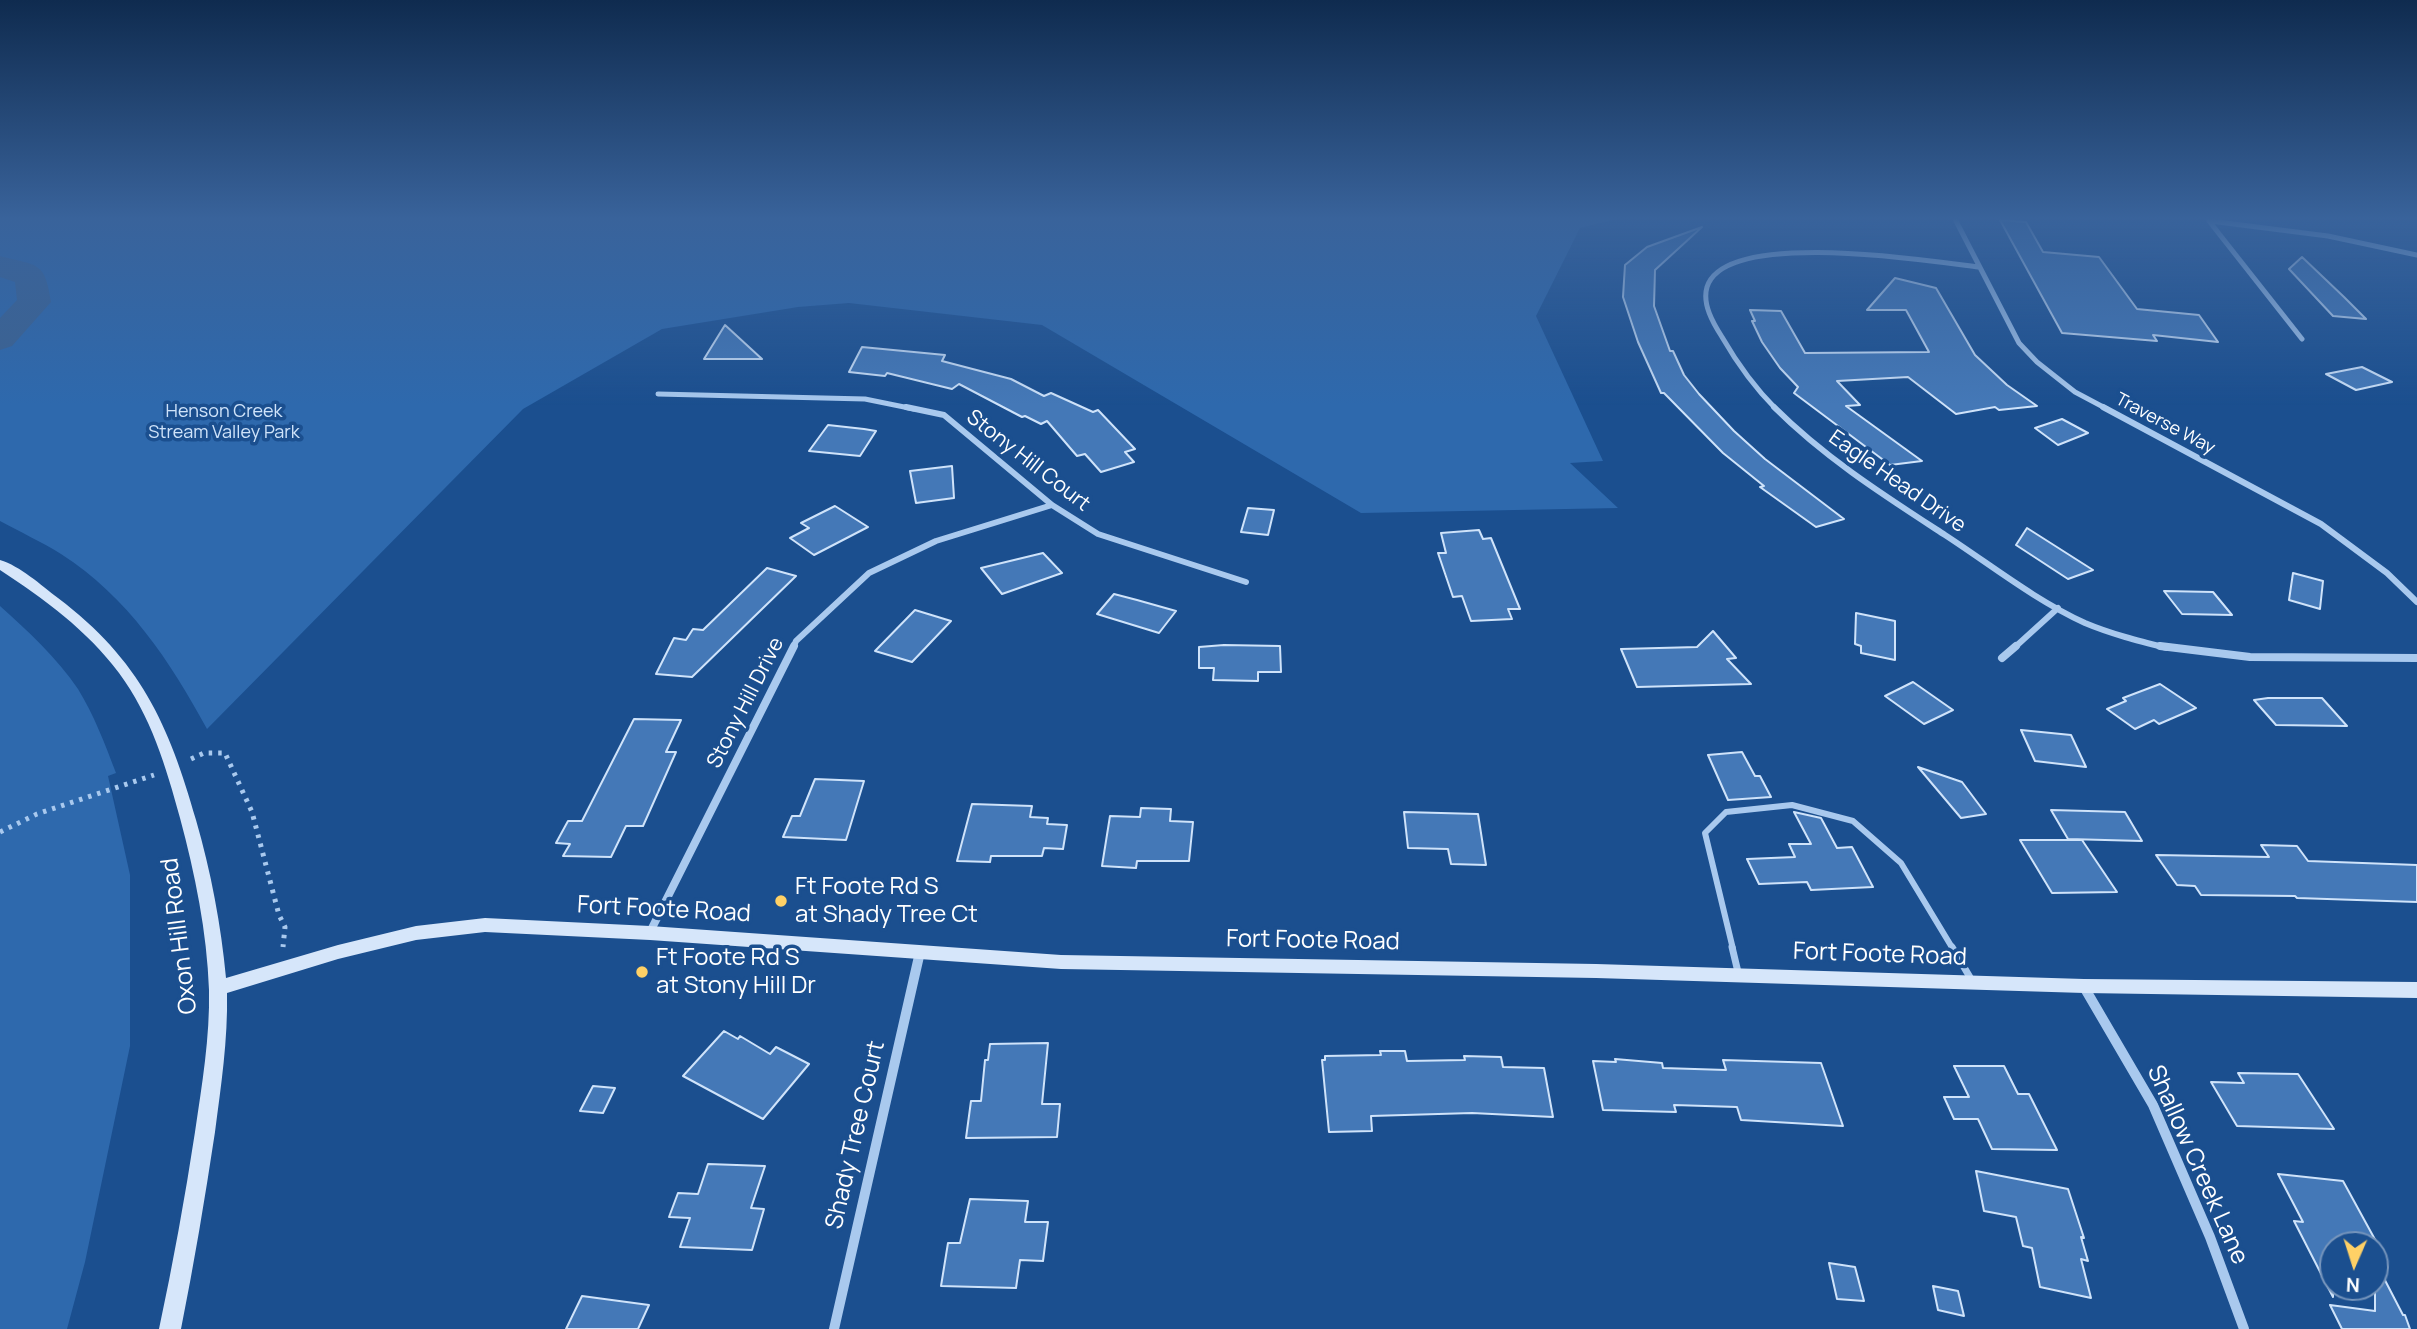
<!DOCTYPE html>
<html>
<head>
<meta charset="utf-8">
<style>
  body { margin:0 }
  #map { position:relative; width:2417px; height:1329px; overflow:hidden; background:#1b4f8f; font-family:Manrope,sans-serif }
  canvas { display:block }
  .north { position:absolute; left:2319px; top:1231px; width:70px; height:70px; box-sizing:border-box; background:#1b4f8f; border:2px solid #7695bc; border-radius:50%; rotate:183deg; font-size:19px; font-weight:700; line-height:28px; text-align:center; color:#fff }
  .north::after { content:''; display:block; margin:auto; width:24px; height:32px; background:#ffd166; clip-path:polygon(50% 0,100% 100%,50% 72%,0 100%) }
</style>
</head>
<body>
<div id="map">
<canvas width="2417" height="1329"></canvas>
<div class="north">N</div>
</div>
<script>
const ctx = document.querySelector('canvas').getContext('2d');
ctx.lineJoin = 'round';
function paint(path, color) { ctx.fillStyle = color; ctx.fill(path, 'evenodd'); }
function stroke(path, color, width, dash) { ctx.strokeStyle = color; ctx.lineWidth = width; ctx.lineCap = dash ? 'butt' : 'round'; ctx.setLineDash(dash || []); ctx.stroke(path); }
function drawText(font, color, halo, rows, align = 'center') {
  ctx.font = font + ' Manrope,sans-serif'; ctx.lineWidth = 7; ctx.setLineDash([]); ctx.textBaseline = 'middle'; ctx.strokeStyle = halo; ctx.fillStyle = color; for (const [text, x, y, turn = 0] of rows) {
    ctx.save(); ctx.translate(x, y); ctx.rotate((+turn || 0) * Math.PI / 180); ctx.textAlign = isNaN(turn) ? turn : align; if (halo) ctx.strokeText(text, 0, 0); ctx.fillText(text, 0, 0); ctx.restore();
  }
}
const green = new Path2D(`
  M0,219H1617L1580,228L1536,316L1603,461L1570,463L1618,508L1361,513L1042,325L849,303L798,307L662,329L523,409L207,729C170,661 128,597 61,554C42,542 20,532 0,521Z
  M0,606C28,631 57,658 78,689C94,715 105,744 116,773L108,776L130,875V1046L85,1262L67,1329H0Z`);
const river = new Path2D(`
  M0,256C38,266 45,261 51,302L12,346L0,350V318L17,300L15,282L0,277Z`);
const building = new Path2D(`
  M2000,220L2026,222L2043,252L2099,257L2137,309L2199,315L2218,342L2153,335L2157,341L2062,333Z
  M1702,227L1655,270L1654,306L1670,351H1673L1684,375L1699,394L1734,431L1765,459L1844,519L1816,527L1760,487L1764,486L1723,453L1664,393H1661L1638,342L1623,297L1625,265L1647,247Z
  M2302,257L2344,297L2366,319L2333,316L2289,269Z
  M1895,278L1936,288L1975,355L2007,385L2037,406L1999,410L1995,407L1956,414L1908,377L1837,381L1860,405L1846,406L1922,461L1890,465L1794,393L1798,387L1780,368L1762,342L1752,321H1755L1750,310L1781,311L1805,353L1929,352L1906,310H1867Z
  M725,325L762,359H704Z
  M862,347L945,355L942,361L1011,379L1044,396L1051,393L1093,412L1098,410L1135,449L1125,452L1134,462L1101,472L1085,454L1077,456L1047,421L1041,424L1025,416L1022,417L959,384L952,389L887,373L885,376L849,372Z
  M2362,367L2392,382L2356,390L2326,374Z
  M2062,419L2088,433L2058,445L2035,428Z
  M828,425L864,429L876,431L860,456L809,451Z
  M952,466L954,498L916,503L910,471Z
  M835,506L868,527L814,555L790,538L809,528L801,523Z
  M1248,508L1274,510L1268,535L1241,532Z
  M2027,528L2093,570L2068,579L2016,545Z
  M1479,530L1483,539L1491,538L1520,609H1508L1512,619L1471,621L1462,596L1453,597L1438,553H1446L1441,533Z
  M1043,553L1062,573L1002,594L981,568Z
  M767,568L796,576L692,677L656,674L674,638L686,640L693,629L703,630Z
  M2293,573L2323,581L2320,609L2289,600Z
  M2164,591L2213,592L2232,615L2182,614Z
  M1114,594L1137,600L1176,611L1159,633L1097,614Z
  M915,610L951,621L912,662L875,651Z
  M1856,613L1895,621V660L1861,653V646L1855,644Z
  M1713,631L1736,658L1727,659L1751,684L1637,687L1621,649L1697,647Z
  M1224,645L1280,646L1281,672H1258V681L1213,680L1214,668H1199V647Z
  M1913,682L1953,710L1924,724L1885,696Z
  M2160,684L2196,708L2159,724L2154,720L2135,729L2107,709L2126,701L2123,698Z
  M2268,698H2322L2347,726L2276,725L2254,700Z
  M634,719L681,720L666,752H676L643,826H626L611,857L563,856L570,844L556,843L568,821H582Z
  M2021,730L2071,735L2086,767L2035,761Z
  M1742,752L1755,776H1760L1771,797L1728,800L1708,755Z
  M1918,767L1962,782L1986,814L1961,818Z
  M815,779L864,781L846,840L783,837L792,816H800Z
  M972,804L1032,806L1030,817L1048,818L1047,824L1067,825L1063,849L1044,848L1042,856H991L990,862L957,861Z
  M1141,808L1171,809L1170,821L1193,822L1189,861H1137L1136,868L1102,866L1110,816L1140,817Z
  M2051,810L2125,812L2142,841L2068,839Z
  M1404,812L1478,814L1486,865L1451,864L1448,849L1408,848Z
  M1794,812L1821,818L1837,848L1852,847L1873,887L1811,890L1807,882L1759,884L1747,859L1795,857L1789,844H1811Z
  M2020,840H2082L2117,892L2052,893Z
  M2261,845L2297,846L2308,861L2417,865V902L2297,898L2295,896L2201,895L2195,886L2177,885L2156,855L2269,857Z
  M724,1031L738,1039L740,1036L770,1054L776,1047L809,1064L763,1119L683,1076Z
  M1048,1043L1042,1104H1060L1057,1137L966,1138L971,1101H981L985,1060H988L990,1044Z
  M1380,1051H1405L1407,1061L1465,1060L1464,1056L1501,1057L1503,1067L1544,1068L1553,1117L1472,1113L1371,1116L1372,1131L1329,1132L1322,1060H1325V1056L1381,1055Z
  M1615,1059L1662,1063L1663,1068L1726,1070L1723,1060L1821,1063L1843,1126L1741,1120L1737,1107L1674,1105L1676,1112L1603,1110L1593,1061L1616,1062Z
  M1954,1066H2004L2018,1094H2029L2057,1150L1992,1149L1978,1119H1954L1944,1097H1969Z
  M2238,1073L2298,1074L2334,1129L2237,1126L2211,1082L2244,1083Z
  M593,1086L615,1088L603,1113L580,1111Z
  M708,1164L765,1166L751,1208L764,1209L752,1250L680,1247L690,1218L669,1217L678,1193L698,1194Z
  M1976,1171L2068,1189L2084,1238L2081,1237L2088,1261L2081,1259L2091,1298L2040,1287L2032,1248L2023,1246L2016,1217L1984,1211Z
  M2278,1174L2343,1181L2378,1245H2333V1297L2294,1221L2303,1222Z
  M970,1199L1028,1201L1025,1222H1048L1043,1261L1020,1260L1016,1288L941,1286L948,1243H960Z
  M2375,1261L2403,1315H2405L2410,1329H2342L2330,1305L2375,1311Z
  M1829,1263L1855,1267L1864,1301L1837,1299Z
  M1933,1286L1958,1291L1964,1316L1938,1310Z
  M582,1296L649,1305L638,1329H566Z`);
const path = new Path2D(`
  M191,759L204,753H225L252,812L279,915L285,927L283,947
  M0,832L37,814L154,775`);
const laneFar1 = new Path2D(`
  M1733,949L1705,833L1726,812L1792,805L1853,821L1901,863L1953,949`);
const lane = new Path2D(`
  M1732,947L1738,972
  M1952,947L1971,979`);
const streetFar3 = new Path2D(`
  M1955,219L2019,343L2037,362L2075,392L2107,409
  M2209,221L2302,339
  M2210,221L2328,236L2417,255
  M658,394L865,399L914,409
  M1776,409C1754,387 1737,363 1722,337C1713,323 1702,304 1707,287C1725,228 1931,261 1978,267`);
const streetFar2 = new Path2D(`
  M906,407L944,415L1052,505L1098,534L1246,582
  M1774,407C1825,458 1885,496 1945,535C1991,565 2035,600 2085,623C2111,634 2139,641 2167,648
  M2103,407L2321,524L2387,573L2417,602
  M793,648L796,641L869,573L936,541L1052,505
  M2014,648L2058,608`);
const streetFar1 = new Path2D(`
  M2160,646L2250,657L2417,658
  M2002,658L2016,646
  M650,932L794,646`);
const street = new Path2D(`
  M2084,987L2153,1105L2210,1237L2244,1329
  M834,1329L920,952`);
const secondary = new Path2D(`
  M0,560C20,566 41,585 58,598C140,660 169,724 196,820C211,872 221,925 226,978L338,945L416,926L485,918L650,926L1061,955L1596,964L2084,979L2417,982V998L2084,993L1596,978L1061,969L650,940L485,932L416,940L338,959L227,993C228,1040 221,1086 215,1132C205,1198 194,1264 181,1329H159C173,1263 185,1198 195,1132C202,1085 210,1037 209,990C207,932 195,874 180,818C166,767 151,716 119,673C87,630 44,599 0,570Z`);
const markers = [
  [781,901,7,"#ffd166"],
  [642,972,7,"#ffd166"]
];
const farParknames = [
  ["Henson Creek",224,412],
  ["Stream Valley Park",224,433]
];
const farStreetnames = [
  ["Traverse Way",2165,424,28]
];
const streetNames = [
  ["Stony Hill Court",1028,461,38],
  ["Eagle Head Drive",1897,482,35],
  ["Stony Hill Drive",746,703,-63]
];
const nearPoinames = [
  ["Ft Foote Rd S",795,887],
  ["at Shady Tree Ct",795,915],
  ["Ft Foote Rd S",656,958],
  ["at Stony Hill Dr",656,986]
];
const nearStreetnames = [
  ["Fort Foote Road",664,910,3],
  ["Oxon Hill Road",180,936,-97],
  ["Fort Foote Road",1313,941,1],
  ["Fort Foote Road",1880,955,2],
  ["Shady Tree Court",856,1135,-77],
  ["Shallow Creek Lane",2197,1165,66]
];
paint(green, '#2e69ad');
paint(river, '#3c6290');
paint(building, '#4478b7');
stroke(building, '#cfe3fa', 2);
stroke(path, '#a9c9ee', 5, [3.5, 6]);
stroke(laneFar1, '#a9c9ee', 6);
stroke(lane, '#a9c9ee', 7);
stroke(streetFar3, '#a9c9ee', 5);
stroke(streetFar2, '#a9c9ee', 6);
stroke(streetFar1, '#a9c9ee', 8);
stroke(street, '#a9c9ee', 10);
paint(secondary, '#d6e6fa');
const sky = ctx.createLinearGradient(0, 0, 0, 405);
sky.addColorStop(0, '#0f2b4f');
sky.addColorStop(0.54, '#39639b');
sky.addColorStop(1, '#39639b00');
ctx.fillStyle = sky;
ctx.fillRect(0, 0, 2417, 405);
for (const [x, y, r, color] of markers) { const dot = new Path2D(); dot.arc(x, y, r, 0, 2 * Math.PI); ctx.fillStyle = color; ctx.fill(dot); stroke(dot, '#1b4f8f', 2.5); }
drawText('18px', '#cfe3fa', '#1b4f8f', farParknames);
drawText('18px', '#fff', '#1b4f8f', farStreetnames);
drawText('21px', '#fff', '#1b4f8f', streetNames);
drawText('24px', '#fff', '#1b4f8f', nearPoinames, 'left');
drawText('24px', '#fff', '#1b4f8f', nearStreetnames);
</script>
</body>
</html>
